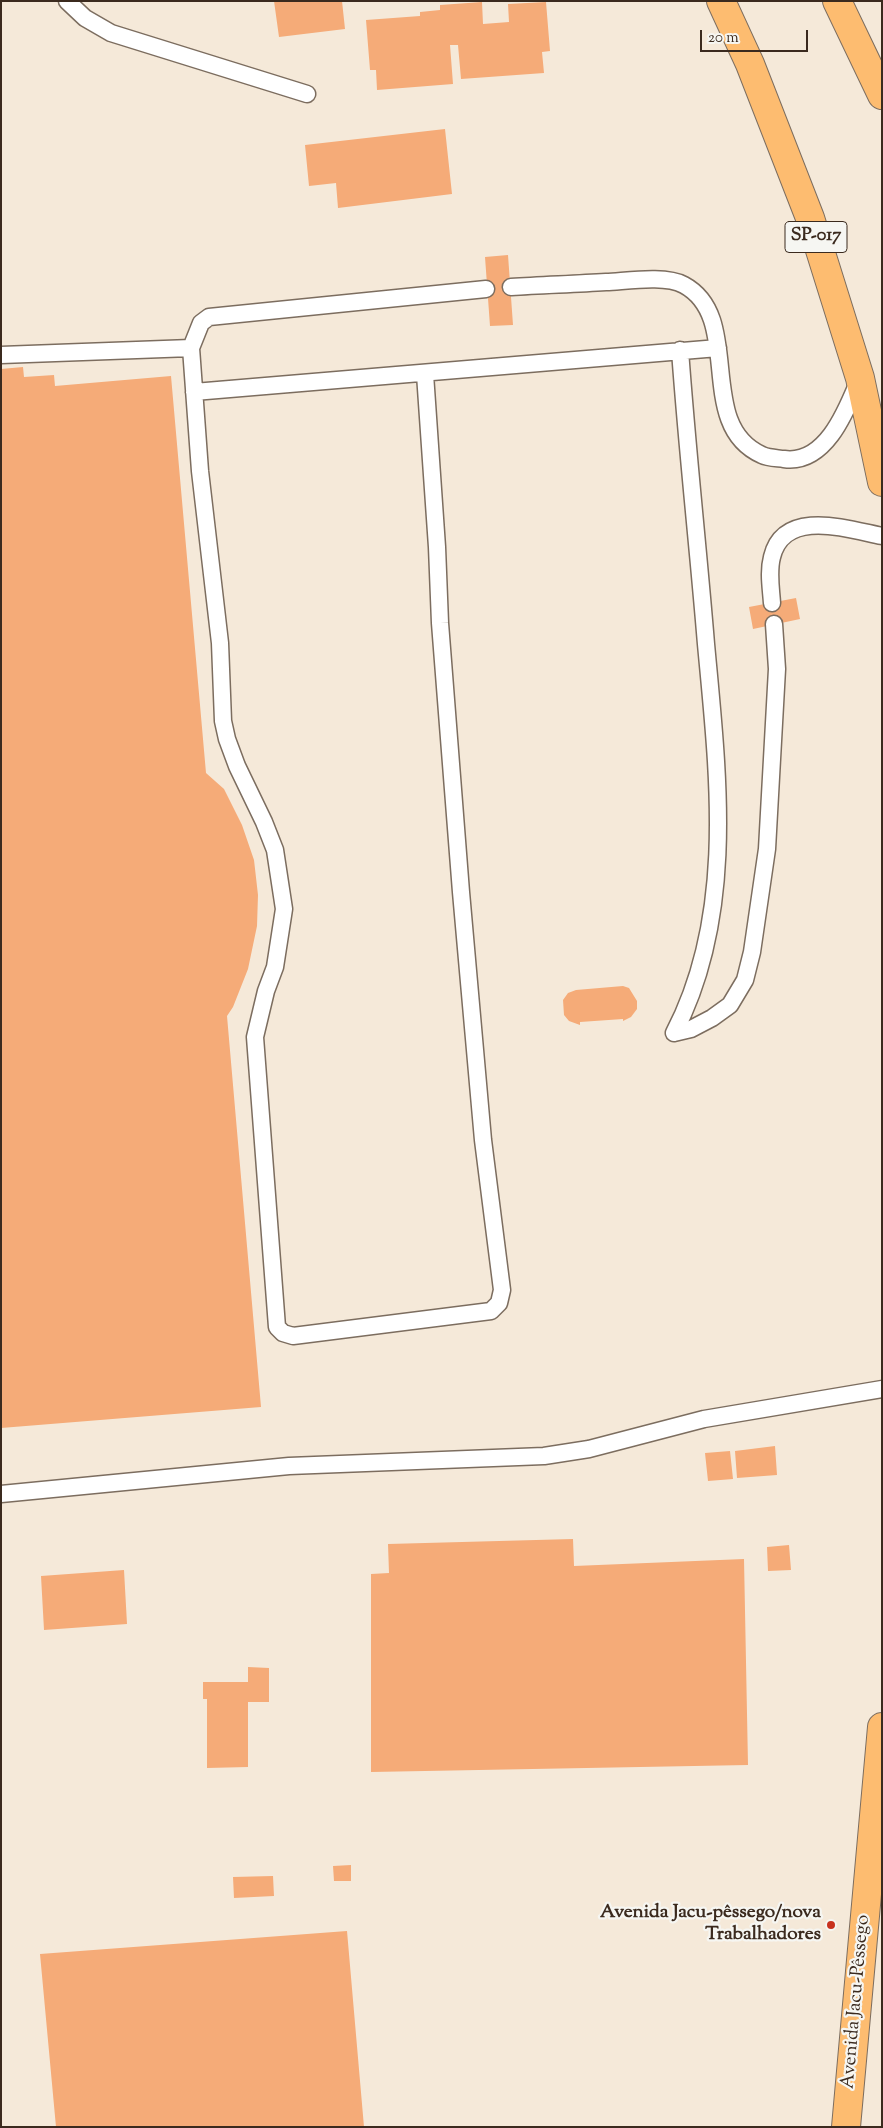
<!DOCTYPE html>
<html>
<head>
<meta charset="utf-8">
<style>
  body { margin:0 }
  #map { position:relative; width:883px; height:2128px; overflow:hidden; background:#f5e9d9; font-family:"Sorts Mill Goudy",serif }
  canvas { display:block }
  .frame { position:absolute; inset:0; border:2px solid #3b2a1e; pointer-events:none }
  .scale { position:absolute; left:700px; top:30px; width:108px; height:22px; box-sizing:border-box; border:2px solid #3b2a1e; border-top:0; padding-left:6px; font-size:15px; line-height:18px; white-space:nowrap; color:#3b2a1e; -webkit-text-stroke:4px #f6f6f2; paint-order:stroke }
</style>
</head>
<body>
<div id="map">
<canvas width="883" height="2128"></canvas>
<div class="frame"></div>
<div class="scale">20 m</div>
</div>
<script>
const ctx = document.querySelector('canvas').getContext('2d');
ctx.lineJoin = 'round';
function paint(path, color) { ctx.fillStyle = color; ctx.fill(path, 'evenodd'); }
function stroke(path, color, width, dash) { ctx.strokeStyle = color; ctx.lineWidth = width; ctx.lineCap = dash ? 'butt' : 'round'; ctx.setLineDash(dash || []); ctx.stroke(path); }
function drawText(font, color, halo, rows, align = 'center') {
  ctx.font = font + ' "Sorts Mill Goudy",serif'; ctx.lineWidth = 4.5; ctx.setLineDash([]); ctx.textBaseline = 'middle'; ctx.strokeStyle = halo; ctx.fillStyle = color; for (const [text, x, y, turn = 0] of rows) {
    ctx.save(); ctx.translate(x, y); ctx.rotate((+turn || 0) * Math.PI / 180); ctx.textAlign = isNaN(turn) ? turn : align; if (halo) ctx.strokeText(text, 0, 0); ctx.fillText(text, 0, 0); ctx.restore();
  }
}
const building = new Path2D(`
  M274,1H342L345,29L279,37Z
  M482,2L483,24L509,22L508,4L546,2L550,51L542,52L544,73L461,79L458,45H450L453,84L377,90L376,70H370L366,20L420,16V12L440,10V5Z
  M445,129L452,194L338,208L336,183L309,186L305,145Z
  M508,255L513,325L490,326L485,257Z
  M23,367L24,377L54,375L55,386L171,376L206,773L224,789L242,825L254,860L258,895L257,926L248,969L233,1007L227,1016L261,1407L1,1428V369Z
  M796,598L800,619L753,629L749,607Z
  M623,986L629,988L637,1001V1009L631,1017L623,1021V1019L580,1022V1025L569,1021L564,1015L563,1000L568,993L576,990Z
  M775,1446L777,1475L737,1478L735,1451Z
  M730,1451L733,1479L708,1481L705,1453Z
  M573,1539L574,1566L744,1559L748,1765L371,1772V1574L389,1573L388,1544Z
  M789,1545L791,1570L768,1571L767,1547Z
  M124,1570L127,1624L44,1630L41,1576Z
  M248,1667L269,1668V1702H248V1767L207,1768V1699H203V1682H248Z
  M351,1865V1881H334L333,1866Z
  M273,1876L274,1896L234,1898L233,1877Z
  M347,1931L364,2127H56L40,1954Z`);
const lane = new Path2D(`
  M67,1L85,18L111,33L307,94
  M511,287C543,285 574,284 606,282C628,281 665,275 684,285C745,318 694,425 762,455C768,458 777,458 784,459C826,465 847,409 859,380
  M1,355L191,348
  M425,374L437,547L440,623L461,892L483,1140L502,1290L499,1303L491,1311L293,1336L283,1333L277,1327L255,1037L266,991L275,967L284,909L275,850L264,822L237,766L227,739L223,721L220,643L200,471L191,348L201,323L209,317L486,289
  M194,392L718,348
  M772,603C771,588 768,572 772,557C784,508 847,529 882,536
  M674,1033C736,914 718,774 706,644C698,546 687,448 680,350
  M674,1033L691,1029L712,1018L730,1005L745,980L752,952L767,849L777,669L774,624
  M1,1494L289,1466L544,1456L589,1449L704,1419L882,1389`);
const highway = new Path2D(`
  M721,1L750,64L810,218L860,378L882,482
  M837,1L882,95
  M846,2127L882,1727`);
const markers = [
  [831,1925,5,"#c8321e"]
];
const shields = [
  [816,237,62]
];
const shieldNames = [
  ["SP-017",816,237]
];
const poiNames = [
  ["Avenida Jacu-pêssego/nova",821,1914],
  ["Trabalhadores",821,1936]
];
const streetNames = [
  ["Avenida Jacu-Pêssego",857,2002,-85]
];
paint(building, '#f5ab78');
stroke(lane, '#7c6d5f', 19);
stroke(highway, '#7c6d5f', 30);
stroke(lane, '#fff', 16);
stroke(highway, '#fdbc70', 28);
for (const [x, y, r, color] of markers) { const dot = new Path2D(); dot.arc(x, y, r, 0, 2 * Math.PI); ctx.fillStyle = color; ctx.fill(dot); stroke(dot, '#f6f6f2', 2); }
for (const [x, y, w] of shields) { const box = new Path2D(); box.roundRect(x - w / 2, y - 15.5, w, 31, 4); ctx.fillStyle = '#f6f6f2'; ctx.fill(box); stroke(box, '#3b2a1e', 1); }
drawText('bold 18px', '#3b2a1e', null, shieldNames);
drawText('bold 19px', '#3b2a1e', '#f6f6f2', poiNames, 'right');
drawText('19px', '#3b2a1e', '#f6f6f2', streetNames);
</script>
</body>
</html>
